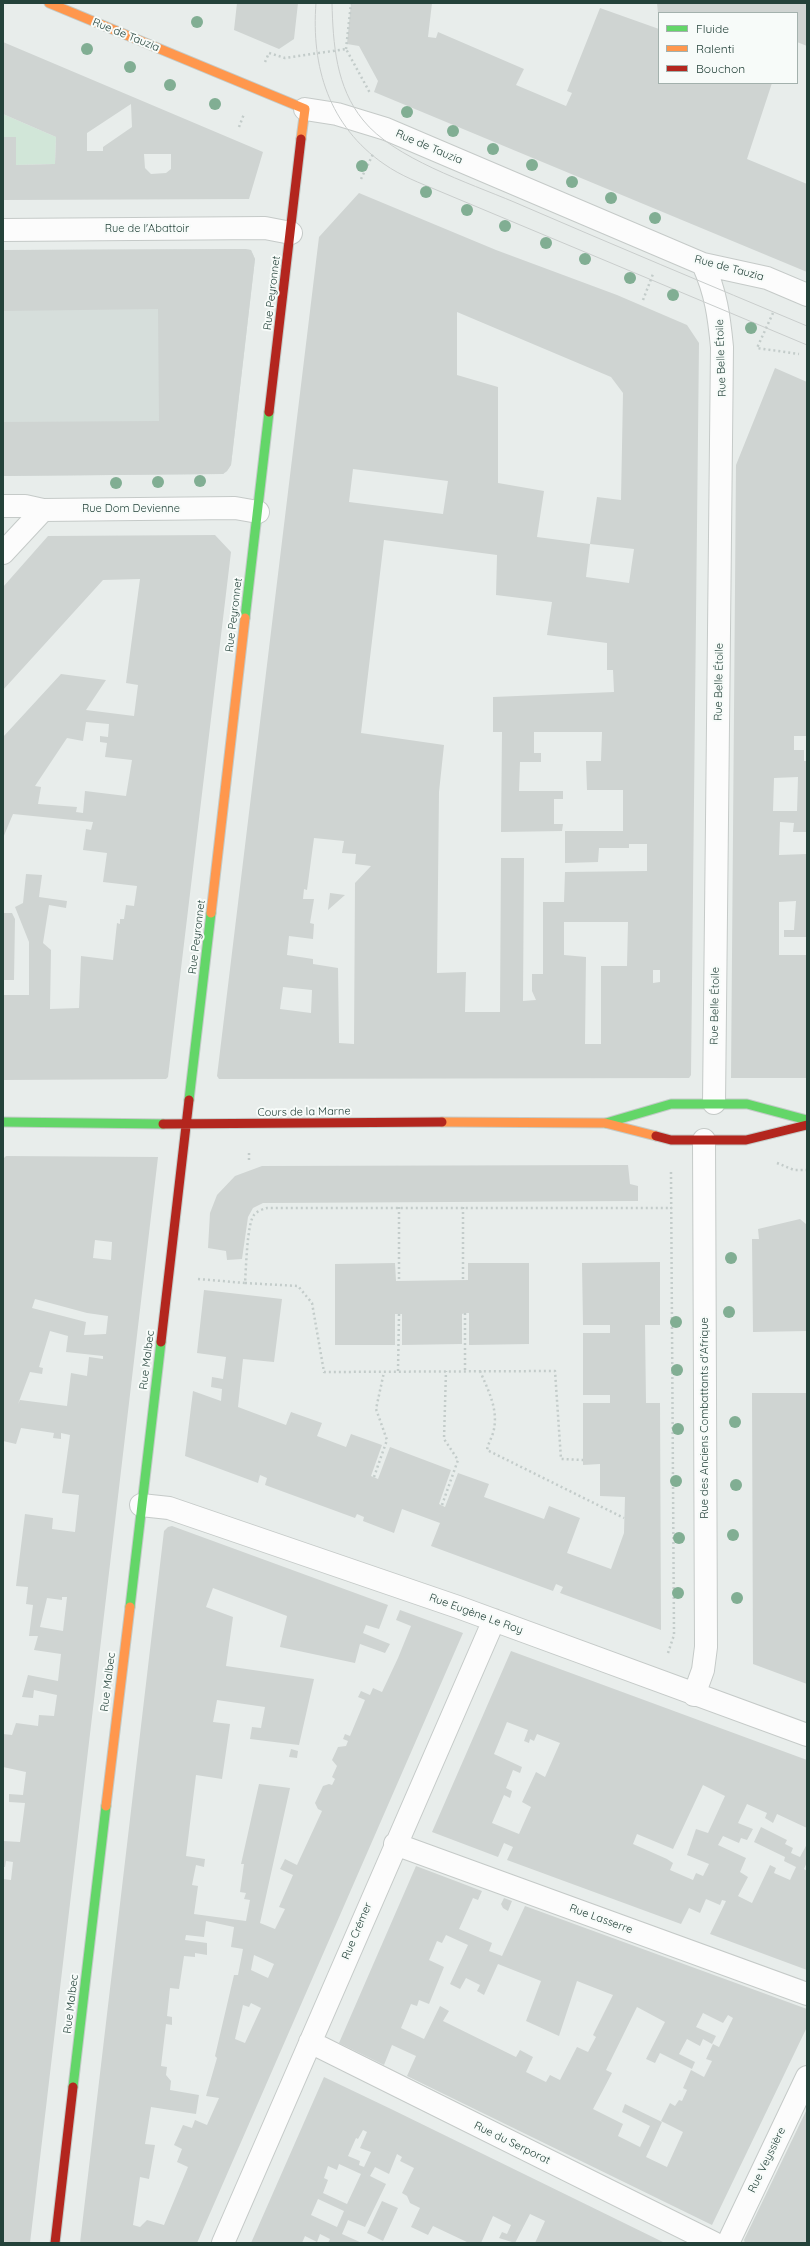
<!DOCTYPE html>
<html>
<head>
<meta charset="utf-8">
<style>
  body { margin:0 }
  #map { position:relative; width:810px; height:2246px; overflow:hidden; background:#e8edeb; font-family:Quicksand,sans-serif }
  canvas { display:block }
  .frame { position:absolute; inset:0; border:4px solid #24423a; pointer-events:none }
  .legend { position:absolute; left:658px; top:12px; width:140px; height:72px; box-sizing:border-box; background:#f7fbf9; border:1px solid #a3b1ad; margin:0; padding:5px 7px; list-style:none; font-size:12px; color:#24423a }
  .legend li { display:flex; align-items:center; gap:8px; height:20px }
  .legend b { width:20px; border:1px solid #a3b1ad }
</style>
</head>
<body>
<div id="map">
<canvas width="810" height="2246"></canvas>
<div class="frame"></div>
<ul class="legend">
<li><b style="height:5px;background:#63d668"></b>Fluide</li>
<li><b style="height:5px;background:#ff974d"></b>Ralenti</li>
<li><b style="height:5px;background:#b3261e"></b>Bouchon</li>
</ul>
</div>
<script>
const ctx = document.querySelector('canvas').getContext('2d');
ctx.lineJoin = 'round';
function paint(path, color) { ctx.fillStyle = color; ctx.fill(path, 'evenodd'); }
function stroke(path, color, width, dash) { ctx.strokeStyle = color; ctx.lineWidth = width; ctx.lineCap = dash ? 'butt' : 'round'; ctx.setLineDash(dash || []); ctx.stroke(path); }
function drawText(font, color, halo, rows, align = 'center') {
  ctx.font = font + ' Quicksand,sans-serif'; ctx.lineWidth = 4; ctx.setLineDash([]); ctx.textBaseline = 'middle'; ctx.strokeStyle = halo; ctx.fillStyle = color; for (const [text, x, y, turn = 0] of rows) {
    ctx.save(); ctx.translate(x, y); ctx.rotate((+turn || 0) * Math.PI / 180); ctx.textAlign = isNaN(turn) ? turn : align; if (halo) ctx.strokeText(text, 0, 0); ctx.fillText(text, 0, 0); ctx.restore();
  }
}
const built = new Path2D(`
  M245,249L251,250L255,259L231,465L227,471L223,474L3,476V250Z`);
const green = new Path2D(`
  M3,114L56,137L55,164L16,165V137H3Z`);
const building = new Path2D(`
  M237,3H298L294,39L279,49L234,30Z
  M351,3H432L428,37L436,38L438,32L524,69L516,85L566,106L572,93L567,91L600,8L659,29V83H772L747,159L807,184V272L374,92L378,81L359,46L347,44Z
  M657,3H807V46L797,42V13H658Z
  M3,42L263,152L249,199L3,200V137H16V165L55,164L56,137L3,114ZM131,104L132,127L103,147V151H87V133ZM144,154H171V169L166,173L151,174L145,168Z
  M359,193L496,250L617,295L687,325L699,343L691,1075L689,1078L219,1079L217,1076L319,237ZM457,312L611,377L623,393L621,500L597,497L590,544L634,549L629,583L586,577L590,544L537,537L544,491L498,483V387L457,375ZM353,469L448,481L443,514L349,502ZM384,540L497,555L496,595L552,602L547,635L607,643V670H613L614,692L493,697V732H502L501,832L562,831L563,824H554V799H563V791H519L520,762H541V753H534V732H602L601,761H586L587,790H623V831H565V863L598,862L599,848H629V844H647V871L565,872L564,902H543V974H532V991L536,1000L523,1001L524,858H501L500,1012H465L466,972L437,973L439,792L444,745L361,733ZM314,838L344,841L342,853L356,854L355,864L371,866L355,883L354,1044L339,1043L338,968L313,964V959L287,955L289,936L313,939L314,924L310,923L314,899H303L304,889L307,890ZM564,922H628L627,966H601V1044H585L586,957L564,955ZM653,970H660V982L653,983ZM283,987L312,990L311,1013L280,1009Z
  M245,249L251,250L255,259L231,465L227,471L223,474L3,476V422L159,421L158,309L3,311V250Z
  M775,368L807,382V736H794V750H804V761H807V832H793L794,823L780,822L779,855L807,854V937H784V930H794L796,901L779,902V955H807V1078H731L736,465ZM798,777L797,811H773L774,778Z
  M215,535L231,552L168,1077L166,1079L3,1080V995H29V942L15,907L23,903L26,874L42,875L39,897L67,901L66,908L49,905L43,943L51,950L50,1009L79,1008L81,956L113,960L117,923L120,924V919H124L126,905L134,906L137,886L103,882L107,853L83,850L86,829L91,830L93,822L13,814L3,838V737L61,674L106,680L86,710L134,716L138,685L126,683L140,579L103,580L3,690V587L48,536ZM86,722L109,724L108,737L100,736V742L107,743L105,757L132,760L126,796L85,791L83,813L76,812L77,807L38,804L41,787L35,786L67,738L83,741Z
  M330,893L345,895L328,910Z
  M3,913H12L15,919L14,980H3Z
  M6,1156L158,1157L30,2243H3V1879L11,1880L13,1862L6,1861L5,1867H3V1841L20,1842L25,1803L9,1802V1794L23,1795L26,1772L3,1767V1734L12,1735L16,1723L38,1726L39,1715L54,1716L57,1695L34,1690L33,1698L22,1697L28,1675L58,1681L61,1654L34,1650L38,1636H29L33,1605L26,1604L28,1587L16,1586L25,1514L53,1518L52,1529L75,1532L79,1495L62,1493L70,1435L61,1433V1439L53,1438L54,1433L21,1428L16,1444L3,1441V1159ZM95,1240L112,1242L111,1260L93,1258ZM35,1299L87,1313L108,1316L106,1334L84,1335L86,1322L32,1308ZM50,1331L68,1336L66,1352L103,1356V1359L89,1357L87,1376L71,1373L67,1406L20,1400L18,1404L30,1372L42,1374L43,1368L39,1367ZM62,1597H67L63,1631L40,1627L47,1598L62,1600Z
  M628,1165L630,1184L638,1186V1201L263,1203L253,1208L248,1217L242,1259L227,1260L226,1251L208,1248L210,1213L217,1195L235,1176L262,1166Z
  M800,1219L806,1224L807,1222V1331L753,1332L752,1239H759L758,1229Z
  M660,1262V1325H645L646,1403H660L661,1630L560,1593L563,1587L556,1584L553,1591L431,1546L440,1523L402,1509L394,1533L363,1521L364,1517L357,1514L355,1518L265,1485L267,1478L260,1475L258,1483L185,1456L193,1391L221,1401L222,1389L211,1387L212,1377L223,1379L226,1357L197,1353L204,1290L282,1299L274,1362L243,1359L238,1407L286,1425L291,1412L322,1423L317,1436L346,1447L351,1434L382,1445L371,1476L378,1479L390,1447L451,1470L439,1504L445,1507L458,1473L489,1484L484,1497L544,1519L549,1506L580,1518L567,1553L611,1569L624,1533L625,1497L600,1496V1464L583,1465V1403H610V1395H583V1333H610V1325H583L582,1263Z
  M395,1263L396,1281L468,1280V1263H529V1344L469,1345V1313H465L462,1314V1344L402,1345V1314H395V1345H335V1264Z
  M752,1393H807V1684L753,1664Z
  M172,1526L388,1605L379,1629L366,1625L363,1633L390,1644L385,1653L360,1644L355,1663L280,1647L287,1616L213,1588L206,1607L233,1617L226,1666L314,1679L299,1745L250,1739L252,1727L261,1728L265,1707L217,1700L213,1722L230,1724L222,1779L196,1775L186,1856L205,1859L204,1867L196,1865L192,1885L198,1886L194,1914L246,1921L250,1900L244,1899L246,1893L240,1892L244,1864H241L259,1784L290,1788L260,1923L275,1929L285,1909L279,1907L293,1875L280,1869L285,1859L297,1865L322,1811L318,1809L315,1803L323,1786L329,1784L332,1785L335,1779L332,1777L337,1766L332,1760L338,1747L346,1746L348,1741L343,1739L345,1734L350,1736L365,1700L358,1697L361,1691L370,1695L373,1688L382,1692L398,1658L411,1626L396,1620L400,1610L463,1633L197,2243H80L164,1531L168,1527ZM206,1921L234,1927L231,1947L243,1949L238,1975H234L215,2056L217,2058L206,2096L219,2098L207,2125L195,2120L192,2128L183,2125L174,2145L182,2149L177,2162L188,2167L164,2225L147,2220L140,2227L133,2225L140,2177L149,2179L155,2145L145,2144L151,2107L196,2114L199,2095L170,2090L171,2081L166,2075L167,2067L161,2066L166,2024L172,2025V2017L167,2016L170,1988L179,1989L184,1956L195,1957V1953L207,1955V1943L185,1940L186,1935L204,1937ZM254,1955L274,1964L268,1978L251,1970ZM251,2003L261,2008L245,2043L235,2039L243,2005L249,2007Z
  M511,1651L807,1760V1828L777,1814L773,1823L765,1818L767,1813L747,1804L738,1823L753,1829L747,1840L741,1838L739,1843L723,1836L718,1845L746,1858L740,1872L748,1877L738,1896L752,1903L770,1865L776,1868L774,1873L790,1880L796,1867L784,1861L785,1857L754,1842L761,1827L787,1840L785,1844L793,1848L791,1853L800,1857L807,1844V1862L804,1869L807,1871V1970L710,1934L726,1901L722,1900L720,1905L706,1899L700,1913L689,1908L681,1924L507,1860L513,1847L504,1843L498,1857L432,1832ZM507,1722L528,1730L524,1741L529,1743L530,1739L534,1741L537,1734L560,1743L545,1777L536,1772L522,1802L531,1807L519,1834L492,1823L504,1795L510,1798L512,1791L506,1788L513,1770L520,1773L522,1767L494,1754ZM703,1785L725,1796L708,1833L696,1829L687,1855L709,1864L703,1876L696,1873L693,1880L670,1870L673,1863L667,1859L633,1844L637,1834L673,1849Z
  M291,1749L298,1751L297,1758L289,1757Z
  M416,1866L482,1891L478,1900L473,1898L459,1929L492,1943L489,1951L502,1956L525,1906L807,2009V2027L712,2225L407,2076L416,2056L392,2045L384,2065L339,2043ZM446,1935L468,1945L450,1984L460,1989L466,1978L480,1985L477,1991L484,1995L498,1964L541,1981L526,2021L559,2036L577,1981L613,1995L593,2035L596,2037L588,2052L577,2047L560,2080L550,2075L546,2082L526,2072L533,2057L520,2050L516,2057L443,2021L449,2011L440,2006L424,2039L401,2028L411,2004L417,2006L419,2000L429,2004L444,1967L429,1960L437,1941L442,1943ZM637,2007L665,2022L646,2059L655,2063L660,2053L692,2069L695,2062L679,2054L687,2039L700,2046L703,2039L712,2044L716,2036L696,2027L703,2013L723,2023L728,2015L733,2018L719,2047L713,2044L706,2059L712,2061L704,2077L691,2070L683,2088L687,2090L682,2101L679,2100L675,2106L670,2103L661,2121L683,2132L667,2167L646,2157L662,2122L625,2104L622,2112L650,2126L640,2147L618,2136L623,2124L593,2109L612,2073L606,2070Z
  M504,1898L512,1901L508,1911L503,1908L501,1904Z
  M324,2077L391,2109L665,2243H535L545,2221L530,2214L515,2243L499,2238L502,2232L507,2234L511,2225L493,2216L481,2243H469L433,2226L428,2235L411,2227L420,2208L410,2203L407,2196L402,2193L414,2168L400,2161L402,2157L397,2154L389,2174L375,2167L370,2176L386,2184L365,2227L348,2220L342,2234L362,2243H328L330,2239L320,2234L317,2242L305,2236L302,2243H251ZM363,2130L367,2132L360,2148L371,2152L364,2167L359,2165L360,2161L348,2156L356,2138L358,2139ZM339,2164L361,2174L347,2204L323,2193L328,2180L324,2178L328,2166L337,2170ZM318,2199L344,2211L337,2227L311,2215Z
  M807,2109V2243H745L744,2240Z
  M382,2201L398,2208L383,2241L367,2233Z`);
const path = new Path2D(`
  M346,49L351,3
  M265,62L269,53L285,58L346,49L370,93
  M239,127L244,114
  M361,179L373,154
  M643,300L653,274
  M773,313L757,348L799,354
  M249,1153V1160
  M777,1163L794,1170H807
  M399,1207V1281
  M463,1207V1280
  M198,1279L245,1283C246,1270 247,1223 254,1215C257,1211 263,1209 267,1208H672
  M245,1283L298,1286L312,1303L324,1372L555,1371L561,1459L583,1460
  M465,1313V1372
  M398,1371L399,1314
  M480,1371C488,1390 498,1408 494,1429C493,1436 488,1443 487,1450L624,1518
  M374,1477L387,1440L376,1409L384,1372
  M442,1505L458,1460L444,1439L446,1371
  M668,1653L674,1635L671,1172`);
const street = new Path2D(`
  M305,109L337,114L386,129L703,264L767,278L807,295
  M3,230L265,228L291,233
  M703,264C716,293 719,316 722,347L714,1103
  M3,506H25L43,510L235,508L258,512
  M3,553L43,510
  M141,1505L169,1508L458,1607L807,1735
  M694,1695L703,1670L706,1647L704,1140
  M395,1844L807,1994
  M310,2042L714,2243
  M223,2243L494,1620
  M728,2243L807,2077`);
const fast = new Path2D(`
  M245,618L269,412
  M189,1100L211,913
  M3,1122L163,1124
  M606,1123L671,1104H747L807,1120
  M130,1607L161,1342
  M73,2087L106,1806`);
const slow = new Path2D(`
  M49,3L305,109L301,139
  M211,913L245,618
  M442,1122L605,1123L656,1136
  M106,1806L130,1607`);
const jam = new Path2D(`
  M269,412L301,139
  M163,1124L442,1122
  M656,1136L671,1140H746L807,1125
  M161,1342L189,1100
  M55,2243L73,2087`);
const tram = new Path2D(`
  M316,3C311,67 329,126 384,164C401,176 420,183 439,191L807,345
  M332,3C333,44 336,87 363,120C393,158 469,183 514,202C611,244 709,285 807,326`);
const trees = [
  [197,22],
  [87,49],
  [130,67],
  [170,85],
  [215,104],
  [407,112],
  [453,131],
  [493,149],
  [532,165],
  [362,166],
  [572,182],
  [426,192],
  [611,198],
  [467,210],
  [655,218],
  [505,226],
  [546,243],
  [585,259],
  [630,278],
  [673,295],
  [751,328],
  [200,481],
  [158,482],
  [116,483],
  [731,1258],
  [729,1312],
  [676,1322],
  [677,1370],
  [735,1422],
  [678,1429],
  [676,1481],
  [736,1485],
  [733,1535],
  [679,1538],
  [678,1593],
  [737,1598]
];
const streetNames = [
  ["Rue de Tauzia",126,35,22],
  ["Rue de Tauzia",429,147,23],
  ["Rue de l'Abattoir",147,229],
  ["Rue de Tauzia",729,268,15],
  ["Rue Peyronnet",272,293,-83],
  ["Rue Belle Étoile",721,358,-92],
  ["Rue Dom Devienne",131,509],
  ["Rue Peyronnet",234,615,-83],
  ["Rue Belle Étoile",719,682,-89],
  ["Rue Peyronnet",197,937,-83],
  ["Rue Belle Étoile",715,1006,-89],
  ["Cours de la Marne",304,1112,-1],
  ["Rue Malbec",147,1360,-83],
  ["Rue des Anciens Combattants d'Afrique",705,1418,-90],
  ["Rue Eugène Le Roy",476,1614,20],
  ["Rue Malbec",108,1682,-83],
  ["Rue Lasserre",601,1919,20],
  ["Rue Crémer",357,1931,-67],
  ["Rue Malbec",71,2004,-83],
  ["Rue du Serporat",512,2143,26],
  ["Rue Veyssière",767,2160,-64]
];
paint(built, '#d6dedb');
paint(green, '#d1e6d8');
paint(building, '#cfd4d2');
stroke(street, '#c5cac8', 24);
stroke(fast, '#c3cbc8', 11);
stroke(slow, '#c3cbc8', 11);
stroke(jam, '#c3cbc8', 11);
stroke(path, '#c3ccca', 2.5, [2, 3]);
stroke(street, '#fcfcfc', 22);
stroke(fast, '#63d668', 9);
stroke(slow, '#ff974d', 9);
stroke(jam, '#b3261e', 9);
stroke(tram, '#c9cdcc', 1);
ctx.fillStyle = '#81ae93';
for (const [x, y] of trees) { ctx.beginPath(); ctx.arc(x, y, 6, 0, 2 * Math.PI); ctx.fill(); }
drawText('11px', '#24423a', '#f7fbf9', streetNames);
</script>
</body>
</html>
